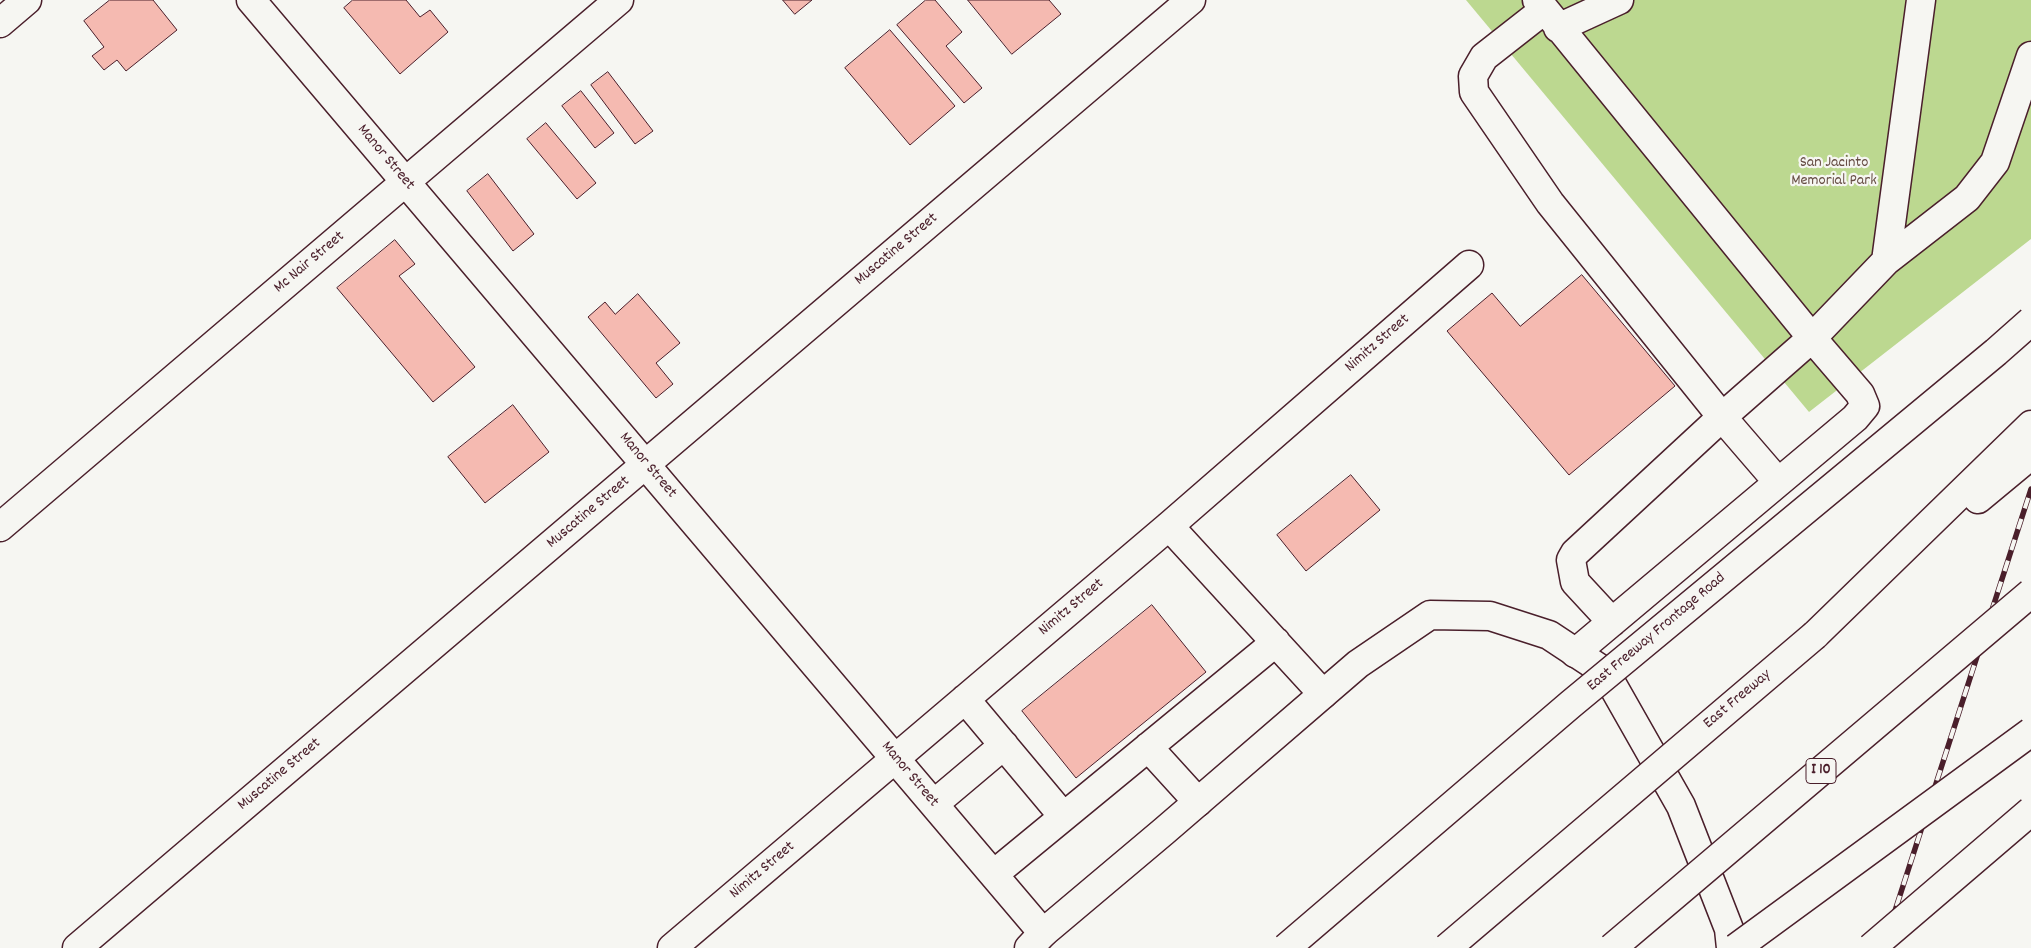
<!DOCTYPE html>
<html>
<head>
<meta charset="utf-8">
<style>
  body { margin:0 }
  canvas { display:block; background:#f6f6f2 }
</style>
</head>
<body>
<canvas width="2031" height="948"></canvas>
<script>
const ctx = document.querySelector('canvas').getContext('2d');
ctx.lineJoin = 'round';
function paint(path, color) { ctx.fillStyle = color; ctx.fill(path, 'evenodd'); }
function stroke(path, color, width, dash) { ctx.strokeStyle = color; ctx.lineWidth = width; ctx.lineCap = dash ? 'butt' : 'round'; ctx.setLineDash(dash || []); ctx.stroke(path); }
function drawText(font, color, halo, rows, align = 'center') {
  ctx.font = font + ' Dekko,sans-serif'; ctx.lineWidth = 4.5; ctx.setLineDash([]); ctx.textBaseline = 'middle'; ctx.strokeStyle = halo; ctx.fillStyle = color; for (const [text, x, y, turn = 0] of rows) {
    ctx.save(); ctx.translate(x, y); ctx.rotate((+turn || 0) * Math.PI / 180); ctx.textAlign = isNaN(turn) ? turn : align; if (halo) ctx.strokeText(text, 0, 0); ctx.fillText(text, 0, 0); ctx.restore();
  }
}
const green = new Path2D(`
  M1466,0H2031V239L1809,412Z`);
const building = new Path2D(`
  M110,0H153L177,30L126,71L117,60L104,70L92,56L104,47L84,21Z
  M353,0H406L420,17L430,10L448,32L400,74L344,8Z
  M783,0H812L795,14Z
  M926,0H935L962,32L946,46L982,88L964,103L897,25Z
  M968,0H1049L1061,14L1012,54Z
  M890,30L955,106L910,145L845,68Z
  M608,72L653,131L635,144L591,85Z
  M581,91L614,133L595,148L562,106Z
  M546,123L596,183L577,199L527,139Z
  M488,174L534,234L513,251L467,191Z
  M395,240L415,264L399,276L475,367L433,402L337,288Z
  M1582,275L1675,386L1569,475L1447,331L1492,293L1520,326Z
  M638,294L680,343L656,363L673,384L656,398L588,317L605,302L615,314Z
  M513,405L549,452L485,503L448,457Z
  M1351,475L1380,510L1306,571L1277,535Z
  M1152,605L1206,672L1076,778L1022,711Z`);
const minor = new Path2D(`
  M251,0L1043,933
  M1537,0L1812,338L1860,394L1865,406L1855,418L1575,653
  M1544,10L1484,57L1473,76L1474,92L1550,203L1722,417L1575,553L1571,560L1575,582L1612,622
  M0,23L27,0
  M1558,28L1619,0
  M1886,261L1967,198L1995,162L2031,56
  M1778,482L1722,417L1812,338L1886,261L1921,0
  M1169,526L1323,694
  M0,527L619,0
  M965,699L1063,816
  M1148,747L1198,802
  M934,804L1004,745
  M994,874L1276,642
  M77,948L1191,0
  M672,948L1169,526L1469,265`);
const major = new Path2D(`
  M1029,948L1043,933L1163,832L1358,664L1430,615L1490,616L1549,635L1605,672L1681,806L1729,929L1731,948`);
const highway = new Path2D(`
  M1978,499L2031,455
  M1815,635L2031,425`);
const rail = new Path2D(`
  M1883,948L2031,489`);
const majorBridge = new Path2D(`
  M1286,948L1571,704L1996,352L2031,321
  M1871,948L2031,811`);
const highwayBridge = new Path2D(`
  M1447,948L1815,635
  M1612,948L2031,593
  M1736,948L2031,732`);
const shields = [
  [1821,771,30]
];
const shieldNames = [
  ["I 10",1821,771]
];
const streetNames = [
  ["Manor Street",385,158,50],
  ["Muscatine Street",897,250,-40],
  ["Mc Nair Street",310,263,-40],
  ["Nimitz Street",1378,344,-41],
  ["Manor Street",647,466,50],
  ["Muscatine Street",589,513,-40],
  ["Nimitz Street",1072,608,-40],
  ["East Freeway Frontage Road",1657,633,-40],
  ["East Freeway",1738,700,-40],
  ["Muscatine Street",280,775,-40],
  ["Manor Street",909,775,50],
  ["Nimitz Street",763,871,-40]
];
const parkNames = [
  ["San Jacinto",1834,164],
  ["Memorial Park",1834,182]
];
paint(green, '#bcd890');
paint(building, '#f5bab1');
stroke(building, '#4a1f2b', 1);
stroke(minor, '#4a1f2b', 31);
stroke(major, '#4a1f2b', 31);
stroke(highway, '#4a1f2b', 31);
stroke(minor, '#f6f6f2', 28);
stroke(major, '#f6f6f2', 28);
stroke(highway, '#f6f6f2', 28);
stroke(rail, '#4a1f2b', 5.5);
stroke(rail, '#f6f6f2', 4, [11]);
stroke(majorBridge, '#4a1f2b', 31, []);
stroke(highwayBridge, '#4a1f2b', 31, []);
stroke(majorBridge, '#f6f6f2', 28);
stroke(highwayBridge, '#f6f6f2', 28);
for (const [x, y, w] of shields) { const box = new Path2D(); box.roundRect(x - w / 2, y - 12.5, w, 25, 4); ctx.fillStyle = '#f6f6f2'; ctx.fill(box); stroke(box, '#4a1f2b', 1); }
drawText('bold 15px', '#4a1f2b', null, shieldNames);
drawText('16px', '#4a1f2b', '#f6f6f2', streetNames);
drawText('16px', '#664d44', '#f6f6f2', parkNames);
</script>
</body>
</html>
